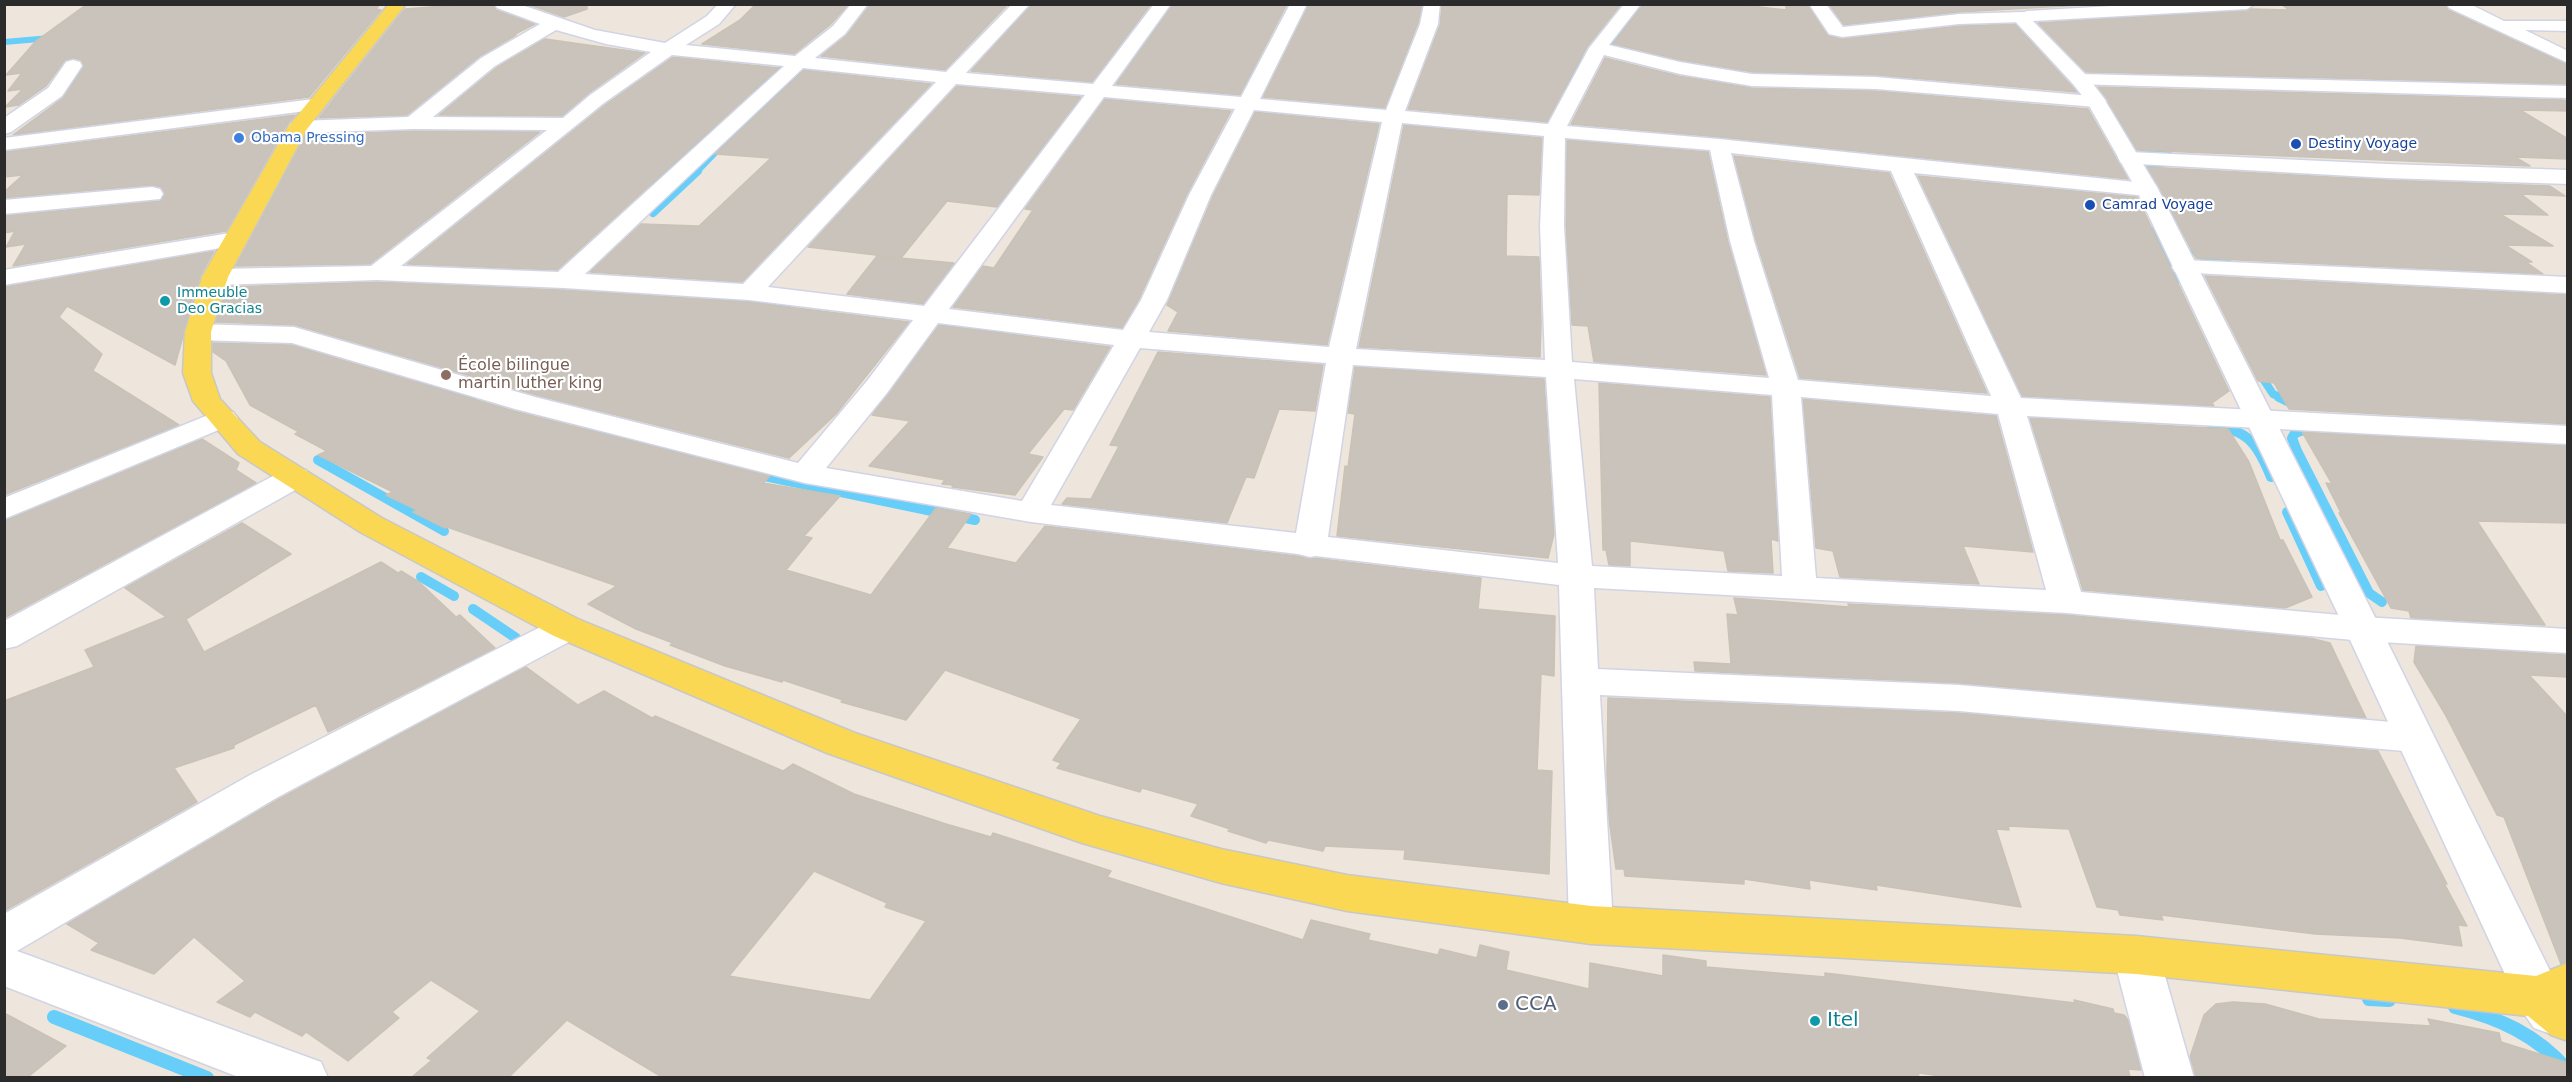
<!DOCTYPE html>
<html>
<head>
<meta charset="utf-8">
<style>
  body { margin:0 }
  #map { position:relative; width:2572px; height:1082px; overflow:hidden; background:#eee6dc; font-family:"DejaVu Sans",sans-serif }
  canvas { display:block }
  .frame { position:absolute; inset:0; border:6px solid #2b2b2b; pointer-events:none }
</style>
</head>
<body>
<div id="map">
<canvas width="2572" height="1082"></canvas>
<div class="frame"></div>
</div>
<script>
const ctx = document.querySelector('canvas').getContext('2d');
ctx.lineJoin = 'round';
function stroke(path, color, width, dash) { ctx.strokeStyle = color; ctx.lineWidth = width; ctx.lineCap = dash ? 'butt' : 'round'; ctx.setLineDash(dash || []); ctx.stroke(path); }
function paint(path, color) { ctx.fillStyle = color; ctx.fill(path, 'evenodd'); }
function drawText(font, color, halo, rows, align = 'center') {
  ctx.font = font + ' "DejaVu Sans",sans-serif'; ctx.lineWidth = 4.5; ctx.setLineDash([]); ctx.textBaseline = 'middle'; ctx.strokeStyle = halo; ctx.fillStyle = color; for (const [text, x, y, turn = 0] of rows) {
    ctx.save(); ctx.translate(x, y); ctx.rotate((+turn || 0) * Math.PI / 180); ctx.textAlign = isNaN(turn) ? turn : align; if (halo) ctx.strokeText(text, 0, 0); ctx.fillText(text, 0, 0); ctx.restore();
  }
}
const streamFar3 = new Path2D(`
  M1627,23L1642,4
  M4,42L51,38
  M1620,51L1609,48L1613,39L1626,25
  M1564,87L1589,53
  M754,89L785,67
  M2138,145L2146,151L2169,154
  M667,173L712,128
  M696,173L737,130L811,67L822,68
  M2151,173L2149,168L2153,164H2163`);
const streamFar2 = new Path2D(`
  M2151,171L2168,206
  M654,185L668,171
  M653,213L698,171
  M2153,231L2178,279
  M2194,251L2205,258L2229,264
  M716,297L787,305
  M946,325L1000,331
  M1985,325L2004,356
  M2258,371L2273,394L2282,398
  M419,384L474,396`);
const streamFar1 = new Path2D(`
  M2279,397L2296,405
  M2212,426C2248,429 2258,445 2271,477
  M588,427L697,458
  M2312,427L2295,433L2292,438L2297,451L2369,593L2382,602
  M318,460L444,531
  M755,474L975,520
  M2287,512L2321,586
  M421,577L454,596
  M473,609L516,638`);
const stream = new Path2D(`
  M2369,999L2389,1000
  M2455,1007C2499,1018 2537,1035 2567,1070
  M54,1017L207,1078`);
const building = new Path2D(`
  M87,4H380L376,9L381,10L309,97L13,135L63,98L84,65L81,60L74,58L65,60L46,86L19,105L5,107L23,89L8,91L22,73L6,75L36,41Z
  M470,4H493L496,10L535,24L513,35H516L480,56L407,115L319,118L405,9Z
  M527,4H587V9L564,17Z
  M756,4H833L848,5L831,24L794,54L702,44L740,20Z
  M976,4H1008L945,70L821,56L847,35L870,5Z
  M1032,4H1151L1092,82L971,71Z
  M1173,4H1287L1240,95L1116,84Z
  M1309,4H1422L1418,23L1385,108L1263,97Z
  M1442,4H1621L1587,47L1547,122L1408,109L1440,25Z
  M1643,4H1733L1786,10V4H1807L1827,35L1842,39L1959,26L2015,24L2077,92L1876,75L1752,72L1680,60L1613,44Z
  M1829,4H2099L1959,12L1844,25Z
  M2281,4H2445L2448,10L2568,65V84L2086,72L2038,23L2251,9L2289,10Z
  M545,39L645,53L589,93L562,116L439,115L496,68Z
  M673,57L779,68L557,270L407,264L605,105Z
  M1605,58L1679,76L1752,88L1876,91L2088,109L2128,179L1719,137L1571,124Z
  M804,70L931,84L742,282L590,272L641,224L699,226L771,158L715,154Z
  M957,86L1081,97L997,207L947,201L901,258L808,247Z
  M2098,87L2563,100L2568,102V111L2520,110L2568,139V159L2515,157L2530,166L2137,150Z
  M1105,99L1231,111L1187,194L1139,299L1122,328L953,307L983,266L994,268L1033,210L1025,209Z
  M1255,112L1379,124L1327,345L1168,331L1178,312L1167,305L1213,196Z
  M295,115L286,126L226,231L13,266L26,244L6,247L15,231L4,233V216L160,201L165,193L161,187L152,185L4,198V192L23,175L4,177V152Z
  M1404,125L1542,138L1539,195L1507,194L1506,256L1539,257L1541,323L1540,357L1359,347Z
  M413,131L540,132L370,264L236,266L306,135Z
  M1567,140L1708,152L1728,242L1766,375L1594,362L1588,326L1572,325L1566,226Z
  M1734,156L1889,173L1987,393L1800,378L1756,240Z
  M2147,167L2387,180L2550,186L2565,196L2521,194L2548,215L2500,214L2553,246L2505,245L2532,262H2526L2543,274L2196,258Z
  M1918,176L2137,197L2229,391L2212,403L2214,406L2022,396Z
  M214,251L200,276L175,365L67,306L59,317L102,354L93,371L179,425L4,495V287Z
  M877,256L900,258L954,263L923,304L847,294Z
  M2205,276L2568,295V424L2289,409L2274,383L2258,381Z
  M377,282L564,290L749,302L909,322L836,414L789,458L536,395L295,325L216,322L227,287Z
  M939,325L1110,347L1073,410L1064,409L1028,454L1043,457L1015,495L952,487L953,485L942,484L945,480L869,466L910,421L872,415Z
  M213,343L292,345L514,411L770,476L763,483L840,496L804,536L812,538L786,570L871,595L936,508L971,514L947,548L1016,563L1045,526L1481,578L1478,609L1555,616L1554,676L1541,674L1537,770L1552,771L1549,874L1404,859L1405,850L1325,846L1323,851L1268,840L1266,843L1228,831L1230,829L1191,816L1198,804L1142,788L1140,792L1057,768L1061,763L1053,760L1081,719L945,670L906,720L841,702L843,700L783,680L782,682L725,666L670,645L673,643L636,629L588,604L617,586L447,527L445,528L413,512L417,510L386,495L393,492L318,455L327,451L295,434L299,432L250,405L226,361L213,352Z
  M1158,352L1323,365L1315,411L1279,409L1254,478L1246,477L1227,523L1062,504L1067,498L1091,499L1119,446L1110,445Z
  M1355,367L1544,379L1554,534L1548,558L1337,536L1345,466L1348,467L1355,414L1348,413Z
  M1599,383L1770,397L1778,541L1771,539L1773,573L1728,571L1724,551L1630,541V566L1609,565L1606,550H1603Z
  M1803,399L1996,416L2033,552L1963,546L1979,584L1840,577L1833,551L1816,548Z
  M2030,418L2228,429L2249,462L2280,540H2283L2312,597L2285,608L2083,590Z
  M2302,432L2568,446V523L2477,521L2545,625L2411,618L2409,611L2391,608L2339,513H2341L2326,483L2332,484Z
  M202,439L239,463L236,470L256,483L4,618V521Z
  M242,523L291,554L186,619L204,652L381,562L398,573L401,571L419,582L456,617L460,615L495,648L328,732L316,705L234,745V748L174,768L197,802L4,911V701L94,667L85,650L166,617L125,588Z
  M1734,598L1849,607L1848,604L2067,615L2310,638L2330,643L2366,718L1959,683L1695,671L1694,662L1731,664L1727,614L1738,615Z
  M2416,646L2565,655L2568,659V677L2529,675L2568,717V961L2561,964L2504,817L2497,815L2445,714L2414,662Z
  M526,667L578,705L604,691L652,718L655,716L783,771L793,764L854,794L946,824L991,837L993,833L1111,871L1107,877L1303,940L1311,920L1370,934L1368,940L1438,955L1440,949L1477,958L1480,945L1509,952L1506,970L1589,989L1590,963L1663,976V955L1706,961V967L1825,977V973L2075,1003L2074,1000L2113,1009L2114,1013L2124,1015L2128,1020L2141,1070L2128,1069L2130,1077H1948L1919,1073L1918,1077H662L567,1020L509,1077H412L432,1060L427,1058L480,1011L431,980L392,1012L399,1018L348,1061L306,1032L302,1036L255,1012L250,1017L217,1002L245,981L194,937L154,974L91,950L99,943L67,924L279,799ZM814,871L887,903L885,907L926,921L870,1000L729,976Z
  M1608,698L1959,713L2378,751L2447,884L2444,883L2467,926L2458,925L2462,946L2400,938L2315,934L2161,915L2163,920L2120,915L2118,910L2097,907L2069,829L2008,826L2009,830L1996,829L2021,907L1876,885L1877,890L1809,880L1810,889L1744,879V884L1625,876L1624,869H1616L1609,819L1607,775Z
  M2233,1002L2265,1004L2319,1019L2431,1026L2428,1019L2499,1033L2501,1042L2568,1063V1077H2196L2190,1057L2204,1015L2216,1004Z
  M4,1013L66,1046L28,1077H4Z`);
const street = new Path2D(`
  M495,4H519L595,30L665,43L707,16L718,4H736L719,24L686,45L795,56L833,26L851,4H868L845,34L815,58L946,72L1012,4H1030L966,73L1093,84L1154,4H1171L1112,86L1241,97L1290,4H1307L1260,99L1386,110L1420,24L1424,4H1440L1438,24L1405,111L1548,124L1589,48L1624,4H1641L1609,45L1680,62L1752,74L1876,77L2103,97L2106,101L2103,105L2096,107L1876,89L1752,86L1680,74L1604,55L1567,126L1719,139L2155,184L2158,189L2155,194L2147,196L1914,173L2021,398L2568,426V444L2027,416L2081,592L2363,617L2568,629V653L2363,641L2067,613L1594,588L1598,669L1959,685L2415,724L2429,728L2434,738L2429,748L2415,752L1959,711L1600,695L1613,925L1607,938L1591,944L1575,938L1569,925L1559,585L1316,556L1310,557L1298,554L1031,522L805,483L515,409L292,343L198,340L189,338L185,332L189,326L198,324L294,327L535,397L798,463L867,381L913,320L749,300L564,288L377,280L215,285L206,282L202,277L206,272L215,269L371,266L547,130L413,129L298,133L291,131L288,127L291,123L298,121L408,117L481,58L540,24L497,8ZM556,30L606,44L651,52L590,95L563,118L433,117L495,66ZM672,55L784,66L558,272L401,266L604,103ZM803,68L936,82L743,284L585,274ZM956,84L1085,95L924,306L768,287ZM1104,97L1235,109L1189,195L1141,300L1123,330L949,309ZM1254,110L1382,122L1329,347L1149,332L1167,300L1211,195ZM1402,123L1544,136L1540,226L1545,360L1356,349ZM1565,138L1710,150L1730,241L1769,378L1572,362L1564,226ZM1731,153L1891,171L1991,396L1798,380L1754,241ZM938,323L1114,345L1022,501L826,468L887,393ZM1140,348L1326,363L1296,533L1051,505ZM1353,365L1546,377L1558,563L1328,537ZM1574,379L1772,395L1782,576L1592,566ZM1801,397L1998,414L2046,590L1816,578Z
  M1809,4H1826L1843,27L1959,14L2022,12L2028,13L2031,17L2028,21L2022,22L1959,24L1842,37L1829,34Z
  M2447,4H2470L2504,21H2568V31L2525,30L2568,51V63L2449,8Z
  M73,60L80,62L82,66L62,96L11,132L4,134V118L48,88L66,62Z
  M2080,74L2568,86V98L2073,84L2070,80L2073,76Z
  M314,99L321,101L324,105L321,109L4,150V138Z
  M2129,152L2387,164L2568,170V184L2387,178L2121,163L2118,158L2121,153Z
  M152,187L160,189L163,194L160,199L4,214V200Z
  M236,232L244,234L248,239L244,244L4,285V270Z
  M2184,260L2568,277V293L2175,272L2172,267L2175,262Z
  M223,409L233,412L238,418L233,424L4,519V498Z
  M295,468L306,470L311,477L306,484L17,646L4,649V621L284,470Z
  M567,616L580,620L585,628L580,636L278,797L17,951L321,1062L328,1078H241L4,986V914L250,775L554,620Z
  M2136,936L2152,941L2159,955L2194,1078H2145L2113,955L2120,941Z`);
const secondary = new Path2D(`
  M2145,4H2255L2247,9L2033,21L2087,76L2103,97L2158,189L2381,629L2556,983L2568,998V1028L2551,1034L2534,1028L2522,1011L2345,629L2136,189L2087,102L2073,84L2013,19L2016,15L2027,11Z`);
const primary = new Path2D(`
  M389,4H406L307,129L228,277L211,332V373L220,399L260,442L382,518L580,620L855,733L1100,816L1221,849L1347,875L1591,906L2136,936L2536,976L2568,963V1041L2551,1035L2528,1016L2136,974L1591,944L1347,911L1221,883L1082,843L827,753L554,636L360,532L238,454L193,401L183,373L185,332L202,277L288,127Z`);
const markers = [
  [239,138,6,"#3f7fe0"],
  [2296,144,6,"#1a4fb4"],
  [2090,205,6,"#1a4fb4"],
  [165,301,6,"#0f9aa8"],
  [446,375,6,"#8d6e63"],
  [1503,1005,6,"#5c6f8a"],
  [1815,1021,6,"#0f9aa8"]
];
const farShopnames = [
  ["Obama Pressing",251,138]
];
const farTransitnames = [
  ["Destiny Voyage",2308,144],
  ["Camrad Voyage",2102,205]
];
const farCulturenames = [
  ["Immeuble",177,293],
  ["Deo Gracias",177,309]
];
const educationNames = [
  ["École bilingue",458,366],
  ["martin luther king",458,384]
];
const nearServicenames = [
  ["CCA",1515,1005]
];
const nearCulturenames = [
  ["Itel",1827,1021]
];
stroke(streamFar3, '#66cef8', 6);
stroke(streamFar2, '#66cef8', 8);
stroke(streamFar1, '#66cef8', 10);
stroke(stream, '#66cef8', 14);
paint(building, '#c9c3bb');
stroke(building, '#c9c2b5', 1.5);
stroke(street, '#d1d4e5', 3);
stroke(secondary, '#d1d4e5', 3);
stroke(primary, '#c8c8c8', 3);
paint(street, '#fff');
paint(secondary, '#fff');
paint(primary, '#fbd853');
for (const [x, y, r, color] of markers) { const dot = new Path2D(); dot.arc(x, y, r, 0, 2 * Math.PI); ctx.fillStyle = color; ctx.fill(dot); stroke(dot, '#fff', 2); }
drawText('14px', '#366cbe', '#fff', farShopnames, 'left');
drawText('14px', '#164399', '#fff', farTransitnames, 'left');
drawText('14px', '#0d838f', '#fff', farCulturenames, 'left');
drawText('16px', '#785e54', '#fff', educationNames, 'left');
drawText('20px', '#4e5e75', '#fff', nearServicenames, 'left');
drawText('20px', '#0d838f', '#fff', nearCulturenames, 'left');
</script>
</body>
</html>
